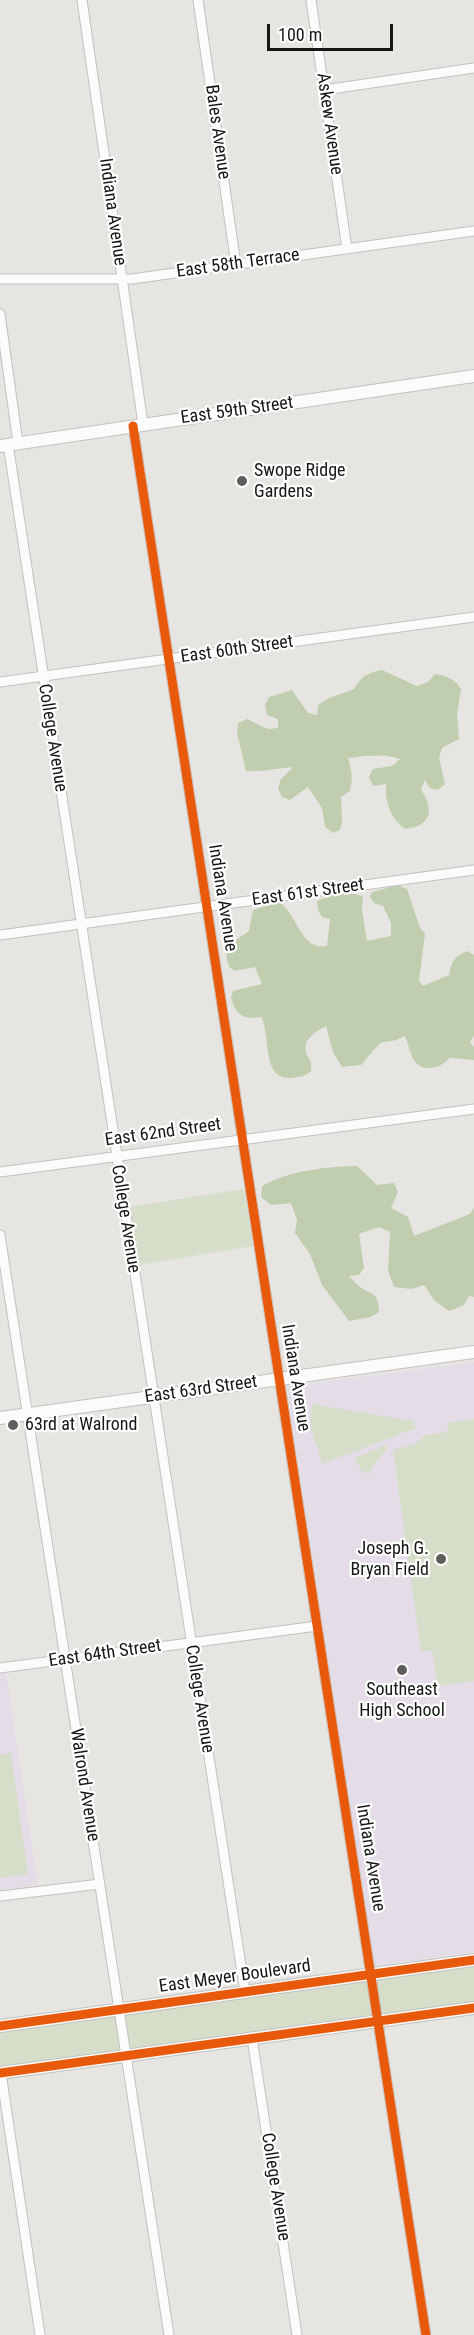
<!DOCTYPE html>
<html>
<head>
<meta charset="utf-8">
<style>
  body { margin:0 }
  #map { position:relative; width:474px; height:2335px; overflow:hidden; background:#e7e5e2; font-family:"Roboto Condensed",sans-serif }
  canvas { display:block }
  .scale { position:absolute; left:267px; top:24px; width:126px; height:27px; box-sizing:border-box; border:3px solid #161614; border-top:0; padding-left:8px; font-size:18px; line-height:21px; white-space:nowrap; color:#161614; -webkit-text-stroke:4px #fff; paint-order:stroke }
</style>
</head>
<body>
<div id="map">
<canvas width="474" height="2335"></canvas>
<div class="scale">100 m</div>
</div>
<script>
const ctx = document.querySelector('canvas').getContext('2d');
ctx.lineJoin = 'round';
function paint(path, color) { ctx.fillStyle = color; ctx.fill(path, 'evenodd'); }
function stroke(path, color, width, dash) { ctx.strokeStyle = color; ctx.lineWidth = width; ctx.lineCap = dash ? 'butt' : 'round'; ctx.setLineDash(dash || []); ctx.stroke(path); }
function drawText(font, color, halo, rows, align = 'center') {
  ctx.font = font + ' "Roboto Condensed",sans-serif'; ctx.lineWidth = 4.5; ctx.setLineDash([]); ctx.textBaseline = 'middle'; ctx.strokeStyle = halo; ctx.fillStyle = color; for (const [text, x, y, turn = 0] of rows) {
    ctx.save(); ctx.translate(x, y); ctx.rotate((+turn || 0) * Math.PI / 180); ctx.textAlign = isNaN(turn) ? turn : align; if (halo) ctx.strokeText(text, 0, 0); ctx.fillText(text, 0, 0); ctx.restore();
  }
}
const education = new Path2D(`
  M474,1362V1952L374,1966L287,1387Z
  M6,1672L38,1885L0,1890V1673Z`);
const green = new Path2D(`
  M244,1189L253,1246L138,1265L129,1207Z
  M312,1404L414,1421L416,1428L322,1464L310,1424Z
  M474,1419V1681L438,1686L432,1650L421,1652L393,1450L415,1444L426,1435L448,1432L447,1423Z
  M385,1445L387,1448L368,1474L361,1470L354,1458Z
  M11,1753L28,1874L0,1878V1755Z
  M474,1964V2003L228,2035L0,2068V2031Z`);
const forest = new Path2D(`
  M382,670L417,686L428,682L435,674C448,677 454,678 461,689L457,714L459,739L442,748L439,758L445,784L438,790L430,788L425,780L421,789C434,810 432,826 405,829C390,818 385,802 386,784L373,786L369,777L373,769L392,766L400,759C382,753 366,756 348,758C352,772 353,776 350,791L341,797L342,822L340,830L333,833L325,827L322,808L308,787L290,800L282,797L278,788L281,779L293,767L260,771H246L237,733L238,723L247,719L268,729L278,728V719L267,715L265,705L269,697L292,690L308,713L317,715L318,705L327,699L354,689C361,676 368,673 382,670Z
  M398,885L407,889L420,928L425,934L419,981L423,986L449,975C451,962 455,956 467,951L474,955V1036L470,1042L474,1047V1060L450,1058C442,1065 439,1067 429,1068C411,1068 411,1050 405,1036L396,1040L380,1043L361,1065L342,1067L333,1052L326,1026C317,1031 303,1038 306,1052C309,1061 312,1058 311,1071C304,1077 299,1077 289,1078C261,1078 271,1033 261,1017C243,1020 236,1015 231,998L233,991L262,984L255,967L235,971L229,967C222,943 230,945 249,931L253,910L279,902C298,914 300,951 327,946L330,919L322,917L318,910L317,901C330,895 350,890 363,897L362,910L367,941L391,936V923L383,906L374,903L370,897L372,892Z
  M357,1166L377,1185L394,1183L398,1192L391,1208L408,1217L414,1236L470,1214L474,1208V1297L469,1296L464,1305L449,1311L435,1301L424,1285L412,1289L394,1287L388,1270L390,1232L379,1227L359,1234L364,1268L359,1275L349,1276C352,1279 356,1284 360,1287C374,1296 378,1292 379,1312L370,1317L349,1321L322,1285L310,1254L295,1233L297,1220L291,1203L271,1205L261,1197L262,1186C291,1170 325,1167 357,1166Z`);
const street = new Path2D(`
  M82,0L143,424
  M198,0L236,265
  M311,0L347,249
  M324,90L474,68
  M0,279H132L474,231
  M0,314L18,443
  M133,426L426,2335
  M8,444L245,1992
  M0,682L474,617
  M0,935L474,870
  M0,1172L474,1109
  M0,1235L169,2335
  M0,1668L317,1626
  M0,1896L100,1884
  M252,2038L297,2335
  M1,2073L40,2335`);
const secondary = new Path2D(`
  M0,446L474,376
  M0,1418L474,1352
  M0,2026L474,1960
  M0,2073L474,2008`);
const cycleway = new Path2D(`
  M133,426L426,2335
  M0,2026L474,1960
  M0,2073L474,2008`);
const markers = [
  [242,481,6,"#5f5e5c"],
  [13,1425,6,"#5f5e5c"],
  [441,1559,6,"#5f5e5c"],
  [402,1670,6,"#5f5e5c"]
];
const streetNames = [
  ["Askew Avenue",329,124,82],
  ["Bales Avenue",217,132,82],
  ["Indiana Avenue",112,212,82],
  ["East 58th Terrace",238,264,-8],
  ["East 59th Street",237,411,-8],
  ["East 60th Street",237,650,-8],
  ["College Avenue",52,738,81],
  ["East 61st Street",308,893,-8],
  ["Indiana Avenue",222,898,81],
  ["East 62nd Street",163,1133,-8],
  ["College Avenue",125,1219,81],
  ["Indiana Avenue",295,1378,81],
  ["East 63rd Street",201,1390,-8],
  ["East 64th Street",105,1654,-8],
  ["College Avenue",199,1699,81],
  ["Walrond Avenue",84,1785,81],
  ["Indiana Avenue",370,1858,81],
  ["East Meyer Boulevard",235,1977,-8],
  ["College Avenue",275,2187,81]
];
const poiNames = [
  ["Swope Ridge",254,471],
  ["Gardens",254,492],
  ["63rd at Walrond",25,1425],
  ["Joseph G.",429,1549,"right"],
  ["Bryan Field",429,1570,"right"],
  ["Southeast",402,1690,"center"],
  ["High School",402,1711,"center"]
];
paint(education, '#e4dde8');
paint(green, '#d6deca');
paint(forest, '#c0cdae');
stroke(street, '#c2c1be', 11);
stroke(secondary, '#c2c1be', 14);
stroke(street, '#fbfbfb', 9);
stroke(secondary, '#fbfbfb', 12);
stroke(cycleway, '#e8590c', 9);
for (const [x, y, r, color] of markers) { const dot = new Path2D(); dot.arc(x, y, r, 0, 2 * Math.PI); ctx.fillStyle = color; ctx.fill(dot); stroke(dot, '#fff', 2); }
drawText('18px', '#161614', '#fff', streetNames);
drawText('18px', '#161614', '#fff', poiNames, 'left');
</script>
</body>
</html>
